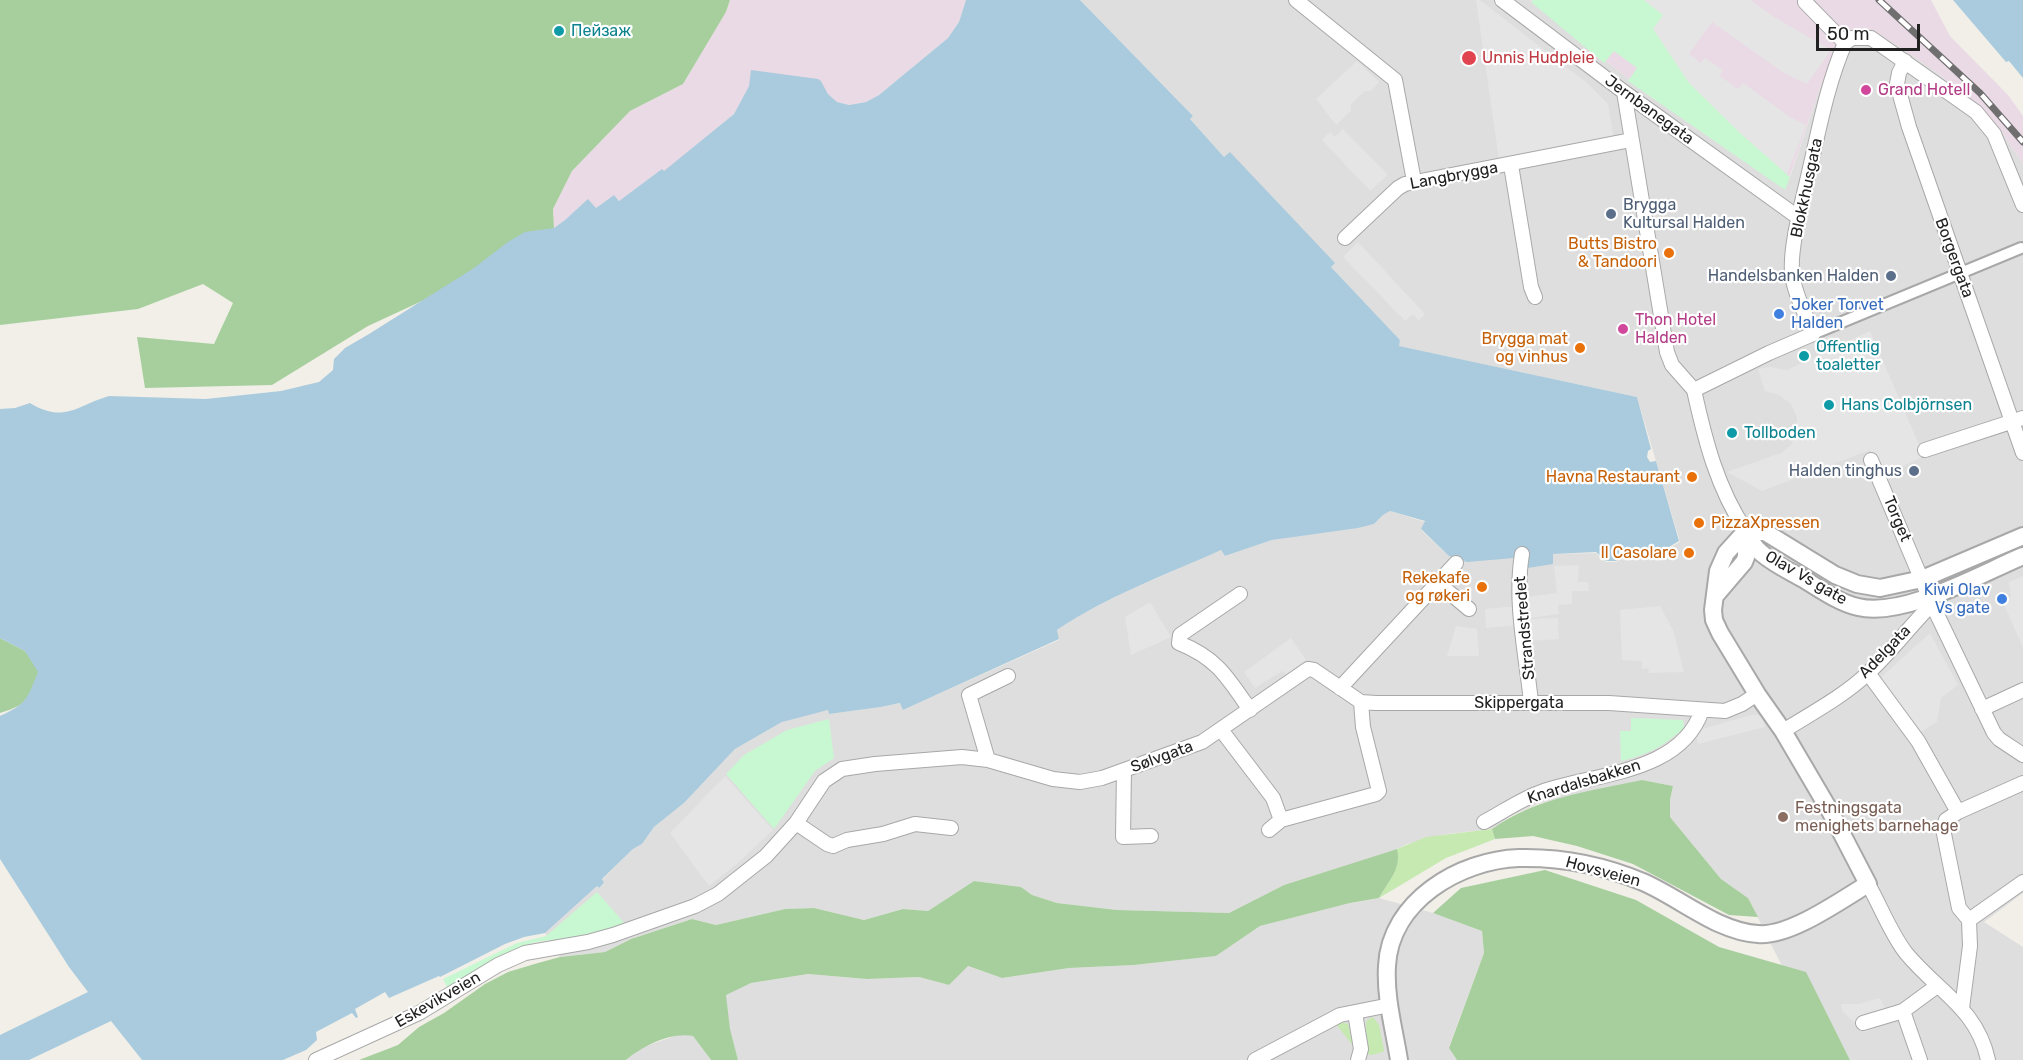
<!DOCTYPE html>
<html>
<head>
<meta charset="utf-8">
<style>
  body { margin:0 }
  #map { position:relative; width:2023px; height:1060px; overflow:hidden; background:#f1efe8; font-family:Rubik,sans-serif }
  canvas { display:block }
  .scale { position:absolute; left:1816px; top:24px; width:104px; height:27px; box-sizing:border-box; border:3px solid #212121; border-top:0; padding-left:8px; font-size:18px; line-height:21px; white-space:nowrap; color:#212121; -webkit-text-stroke:4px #fff; paint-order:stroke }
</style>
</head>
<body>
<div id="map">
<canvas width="2023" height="1060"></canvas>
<div class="scale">50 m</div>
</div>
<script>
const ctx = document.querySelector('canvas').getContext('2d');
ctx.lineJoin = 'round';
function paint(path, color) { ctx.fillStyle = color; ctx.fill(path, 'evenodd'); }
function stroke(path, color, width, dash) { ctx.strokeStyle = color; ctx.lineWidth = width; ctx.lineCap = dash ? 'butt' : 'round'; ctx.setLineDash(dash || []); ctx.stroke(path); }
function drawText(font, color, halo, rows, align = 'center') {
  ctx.font = font + ' Rubik,sans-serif'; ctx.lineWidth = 4.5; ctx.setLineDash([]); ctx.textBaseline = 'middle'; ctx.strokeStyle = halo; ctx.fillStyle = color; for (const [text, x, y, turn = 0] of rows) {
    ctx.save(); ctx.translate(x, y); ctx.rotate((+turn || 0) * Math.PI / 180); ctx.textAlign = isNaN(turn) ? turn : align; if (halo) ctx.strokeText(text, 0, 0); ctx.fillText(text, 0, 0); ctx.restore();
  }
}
const residential = new Path2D(`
  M1080,0H1529L1654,99L1790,177L1822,82L1845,43L1881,34L1939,74L1983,109L1999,128L2023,163V893L1984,922L2023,947V1060H1850L1806,973L1782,966L1748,898L1721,879L1670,817V800L1673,786L1642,780L1537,804L1509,817L1492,829L1447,834L1407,844L1397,849L1284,885L1229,913L1117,910L1057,903L1032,895L1021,887L974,881L928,911L903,909L864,920L814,908L785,909L716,925L692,919L631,939L605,952L560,957L545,933L597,886L599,888L604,884L602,880L633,849L642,844L654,827L684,803L735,749L782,722L797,717L828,710L829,714L881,707L901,703L903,710L1059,640L1057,630L1075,618L1121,594L1221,550L1225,556L1272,540L1374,524L1383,515L1390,511L1425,522L1421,530L1449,556L1526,557L1529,568L1553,554L1596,553L1606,562H1617L1622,557H1652L1680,542L1637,397L1398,346L1400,340L1331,267L1334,263L1230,153L1224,157L1190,119L1193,116Z
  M1379,898L1433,913L1482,931L1484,953L1449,1047L1457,1060H738L730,1030L725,994L751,983L808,974L867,979L919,977L949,985L967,966L1002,978L1069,968L1134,965L1216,956L1260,926L1350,903Z
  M681,1034L693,1036L711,1060H626L640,1048Z`);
const industrial = new Path2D(`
  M730,0H966L959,22L948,38L879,95L866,102L849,105L837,102L828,94L821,81L749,86L734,114L664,172L661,170L619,201L614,195L596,208L588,200L565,220L554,228L553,209L572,171L630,111L683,84L726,12Z
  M1529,0H1931L1950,36L2008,95L2023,116V163L1999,128L1983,109L1939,74L1880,34L1844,43L1822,82L1785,190L1654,99Z`);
const grass = new Path2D(`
  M1492,829L1495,839L1446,858L1379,898C1388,882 1401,868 1397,849L1426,837Z
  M1373,1017L1379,1025L1384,1050L1383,1052L1372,1055L1367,1054L1366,1024L1367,1020Z
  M1341,1022L1348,1024L1353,1046L1336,1024Z`);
const forest = new Path2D(`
  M0,0H730L726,12L683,84L630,111L572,171L553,209L554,228L422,301L368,326L272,385L145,388L137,337L214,344L233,303L203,284L138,309L0,325Z
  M0,638L25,651L39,671C28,698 30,704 0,713Z
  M1642,780L1673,786L1670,800V817L1721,879L1748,898L1758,917L1729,915L1633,864L1577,846L1533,836L1495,839L1492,829C1535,798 1590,791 1642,780Z
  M1397,849C1402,868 1388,882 1379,898L1350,903L1260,926L1216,956L1134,965L1069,968L1002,978L968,966L949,985L919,977L867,979L808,974L751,983L726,995L730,1029L738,1060H711L693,1036C670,1032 643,1046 626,1060H359L398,1045L419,1027L444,1013L485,984L508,972L538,963L560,957L605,952L631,939L692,919L716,925L785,909L814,908L864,920L903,909L928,911L974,881L1021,887L1032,895L1057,903L1117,910L1229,913L1284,885Z
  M1545,870L1636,900L1719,947L1806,972L1850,1060H1457L1449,1048L1484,953L1482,931L1433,913L1461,888Z`);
const park = new Path2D(`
  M1533,0H1644L1664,15L1738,131L1790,177L1785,190L1628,81L1637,68L1614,51L1604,63L1531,2Z
  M1631,718L1683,720L1684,728C1662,747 1650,754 1621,761L1620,731H1631Z
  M829,719L834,758L815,771L774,829L726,774L744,755L787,730Z
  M597,892L626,925L583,936L536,942L515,949L492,962L448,989L443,979L517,943L546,936Z`);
const parking = new Path2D(`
  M1476,0H1480L1587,83L1608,104L1614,139L1499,160Z
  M1644,0H1750L1774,17L1831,50L1807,84L1784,73L1712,22L1689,54L1701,63L1705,58L1723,70L1720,76L1738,89L1743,83L1790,117L1806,125L1787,174L1738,131L1689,83L1653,29L1663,15Z
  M1357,61L1379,82L1371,91H1365L1351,104V111L1336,125L1316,99Z
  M1343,129L1388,175L1370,191L1322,140L1330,132L1335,137Z
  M1358,242L1425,314L1419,321L1413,314L1405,321L1343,257Z
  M1870,331L1924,456L1883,476L1870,450L1762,491L1727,472L1781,453L1791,445L1796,432L1797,418L1791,404L1779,395L1765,391L1758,369L1770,367L1787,370Z
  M1579,565L1578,582H1588L1589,591H1572V604L1558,605L1559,614L1529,618L1527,597L1557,593L1554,566Z
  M2023,576V648L2003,602L2004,598L2011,597L2009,582Z
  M1150,602L1171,637L1131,655L1125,617Z
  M1517,606L1519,625L1486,628L1485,609Z
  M1660,606L1673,630L1684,672L1648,673L1649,668L1642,669V661L1622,660L1620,610Z
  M1558,618L1559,639L1531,641L1529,619Z
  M1456,626L1477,629L1479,656H1447Z
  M1930,633L1958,685L1941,698L1937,722L1916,735L1878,680Z
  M1291,638L1306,660L1286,674L1282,671L1255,688L1244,672Z
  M1755,714L1762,717L1765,727L1698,744L1695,731Z
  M725,776L773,830L738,863L709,886L670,833Z
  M1880,998L1892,1022L1865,1032L1842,1011L1841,1004H1859Z`);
const water = new Path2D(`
  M966,0H1080L1193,116L1190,119L1224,157L1230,152L1335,263L1331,267L1400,340L1399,346L1637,397L1651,449L1648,451L1647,457L1650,462L1656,461L1679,541L1652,557L1622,556L1617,561H1606L1596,552L1553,554V564L1528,568L1526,557L1467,562L1449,556L1421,529L1425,521L1390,511L1383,515L1374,524L1358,528L1272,540L1225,556L1221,550C1166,575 1107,596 1057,630L1059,639L903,710L900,703L881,707L829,714L828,710L782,722L735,749L684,803L654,827L642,844L633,849L602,879L604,883L599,888L597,886L545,933L524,937L505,944L440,977L439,976L389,998L385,992L355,1009L358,1017L356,1018L352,1013L316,1032L317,1040L306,1050L283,1060H142L111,1021L29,1060H0V1035L88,992L69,967L0,859V716C28,703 27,699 38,672L25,651L0,638V409L15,408L30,403C64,424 78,405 109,396L206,399L281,391L319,382L333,370L334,359L345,348L369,334L474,268L508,242L525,232L554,228L565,220L588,199L596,208L614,195L619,201L662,169L664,171L734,114L749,86L751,70L818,79L821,81L828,94L837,102L849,105L866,102L879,95L948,38L959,22Z
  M1953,0H2023V78L2009,61L2006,62Z`);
const pedestrian = new Path2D(`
  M1813,334L2021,248`);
const minor = new Path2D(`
  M1296,0L1395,80L1414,181
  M1502,0L1624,92L1799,218
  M1805,2L1845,43L1852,38H1871L1976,112L1994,134L2023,205
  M1905,61L1899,73L1897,84L1909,127L2023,453
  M1624,92L1667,352L1672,365L1694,390
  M1511,165L1531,287L1535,297
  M1345,238L1398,188L1405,184L1631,140
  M1694,390L1769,353L1813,334C1806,314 1794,294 1792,273C1790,247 1801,207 1807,181C1818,135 1826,87 1845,43
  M1694,390C1705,440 1717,488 1746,531
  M1925,450L2023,418
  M1522,554C1514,602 1526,654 1531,702
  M1438,583L1469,609
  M1240,594L1180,635L1179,643C1217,658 1228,678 1250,710
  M1932,604L1994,733L1999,739L2023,755
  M1868,673L1918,741L1958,812
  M1340,688L1456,563
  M1982,709L2023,690
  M1222,731L1273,798L1281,820
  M1783,731C1812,713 1844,696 1868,673C1891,652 1910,626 1932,604L1871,460
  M988,760L969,695L1008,676
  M1124,770L1123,837L1151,836
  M1484,822C1503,812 1521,799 1541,792C1594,773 1681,774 1702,710
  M796,823L827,844L833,846L847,840L883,834L915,824L951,828
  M1269,830L1281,820L1376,794L1379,791L1363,727L1361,702
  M1868,884C1880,905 1891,934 1906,953C1937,991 1977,1008 1988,1060
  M1969,920L2023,882
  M1962,1008L1970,946L1969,920L1959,908L1943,829L1946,820L1958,812L2023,783
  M1903,1011L1920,1060
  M1355,1013L1361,1049L1358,1060
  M1863,1023L1903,1011L1937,986
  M316,1060L419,1013L498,965L525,953L588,942L613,935L695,906L718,894L766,856L796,823L824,781L842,769L875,764L962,757L988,760L1053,779L1080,782L1102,778L1202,742L1308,669L1314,670L1361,702L1376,703H1609L1725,711L1742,704L1757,694
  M1255,1060L1340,1015L1390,1005`);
const tertiary = new Path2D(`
  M1746,531C1750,537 1753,546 1758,550C1771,563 1790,571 1805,580C1821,590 1840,603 1858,607C1904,618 1980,574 2023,556
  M1746,531L1765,532L1835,575L1857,584L1880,588L1922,579L2023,536
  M1715,596L1744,562L1746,557V532
  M1399,1060C1394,1029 1385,997 1387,966C1390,901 1460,860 1519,858C1561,857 1605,866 1643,882C1680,898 1718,932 1758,934C1790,937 1841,900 1868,884L1830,811L1783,731L1757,694L1720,633L1714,620L1713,610L1718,571L1726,553L1746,531`);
const rail = new Path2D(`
  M1879,0L1980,93L2023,142`);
const markers = [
  [559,31,6,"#0f9aa8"],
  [1469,58,8,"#e0444e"],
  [1866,90,6,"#d1479c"],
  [1611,214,6,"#5c6f8a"],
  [1669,253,6,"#e8710a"],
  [1891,276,6,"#5c6f8a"],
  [1779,314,6,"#3f7fe0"],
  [1623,329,6,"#d1479c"],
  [1580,348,6,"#e8710a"],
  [1804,356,6,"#0f9aa8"],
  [1829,405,6,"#0f9aa8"],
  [1732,433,6,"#0f9aa8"],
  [1914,471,6,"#5c6f8a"],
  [1692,477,6,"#e8710a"],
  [1699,523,6,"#e8710a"],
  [1689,553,6,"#e8710a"],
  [1482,587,6,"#e8710a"],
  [2002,599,6,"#3f7fe0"],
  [1783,817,6,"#8d6e63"]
];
const cultureNames = [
  ["Пейзаж",571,31],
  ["Offentlig",1816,347],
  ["toaletter",1816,365],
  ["Hans Colbjörnsen",1841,405],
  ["Tollboden",1744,433]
];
const healthNames = [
  ["Unnis Hudpleie",1482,58]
];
const hotelNames = [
  ["Grand Hotell",1878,90],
  ["Thon Hotel",1635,320],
  ["Halden",1635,338]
];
const streetNames = [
  ["Jernbanegata",1649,110,36],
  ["Langbrygga",1454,176,-11],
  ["Blokkhusgata",1807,188,-78],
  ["Borgergata",1954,258,70],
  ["Torget",1897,519,67],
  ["Olav Vs gate",1806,578,30],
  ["Strandstredet",1525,628,-95],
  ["Adelgata",1885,652,-46],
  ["Skippergata",1519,703],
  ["Sølvgata",1162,757,-20],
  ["Knardalsbakken",1584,782,-17],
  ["Hovsveien",1603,872,15],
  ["Eskevikveien",438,1000,-30]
];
const serviceNames = [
  ["Brygga",1623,205,"left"],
  ["Kultursal Halden",1623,223,"left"],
  ["Handelsbanken Halden",1879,276],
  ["Halden tinghus",1902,471]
];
const foodNames = [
  ["Butts Bistro",1657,244],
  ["& Tandoori",1657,262],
  ["Brygga mat",1568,339],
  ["og vinhus",1568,357],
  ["Havna Restaurant",1680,477],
  ["PizzaXpressen",1711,523,"left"],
  ["Il Casolare",1677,553],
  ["Rekekafe",1470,578],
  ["og røkeri",1470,596]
];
const shopNames = [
  ["Joker Torvet",1791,305],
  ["Halden",1791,323],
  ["Kiwi Olav",1990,590,"right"],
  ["Vs gate",1990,608,"right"]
];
const educationNames = [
  ["Festningsgata",1795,808],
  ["menighets barnehage",1795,826]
];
paint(residential, '#dfdede');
paint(industrial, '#eadae5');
paint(grass, '#c5e9b0');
paint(forest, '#a7cf9e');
paint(park, '#c8f8d1');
paint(parking, '#e5e5e5');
paint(water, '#aacbdd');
stroke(pedestrian, '#a8a8a8', 14);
stroke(minor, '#a8a8a8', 16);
stroke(tertiary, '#a8a8a8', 20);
stroke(pedestrian, '#fff', 10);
stroke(minor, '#fff', 14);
stroke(tertiary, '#fff', 16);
stroke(rail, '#6f6f6f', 7);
stroke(rail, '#fff', 4.5, [14]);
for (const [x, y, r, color] of markers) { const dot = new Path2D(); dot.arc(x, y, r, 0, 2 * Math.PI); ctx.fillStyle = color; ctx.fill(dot); stroke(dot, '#fff', 2); }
drawText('16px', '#0d838f', '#fff', cultureNames, 'left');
drawText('16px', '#be3a42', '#fff', healthNames, 'left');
drawText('16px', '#b23c85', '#fff', hotelNames, 'left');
drawText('16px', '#212121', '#fff', streetNames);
drawText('16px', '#4e5e75', '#fff', serviceNames, 'right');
drawText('16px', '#c56008', '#fff', foodNames, 'right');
drawText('16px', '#366cbe', '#fff', shopNames, 'left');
drawText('16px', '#785e54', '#fff', educationNames, 'left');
</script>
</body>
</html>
